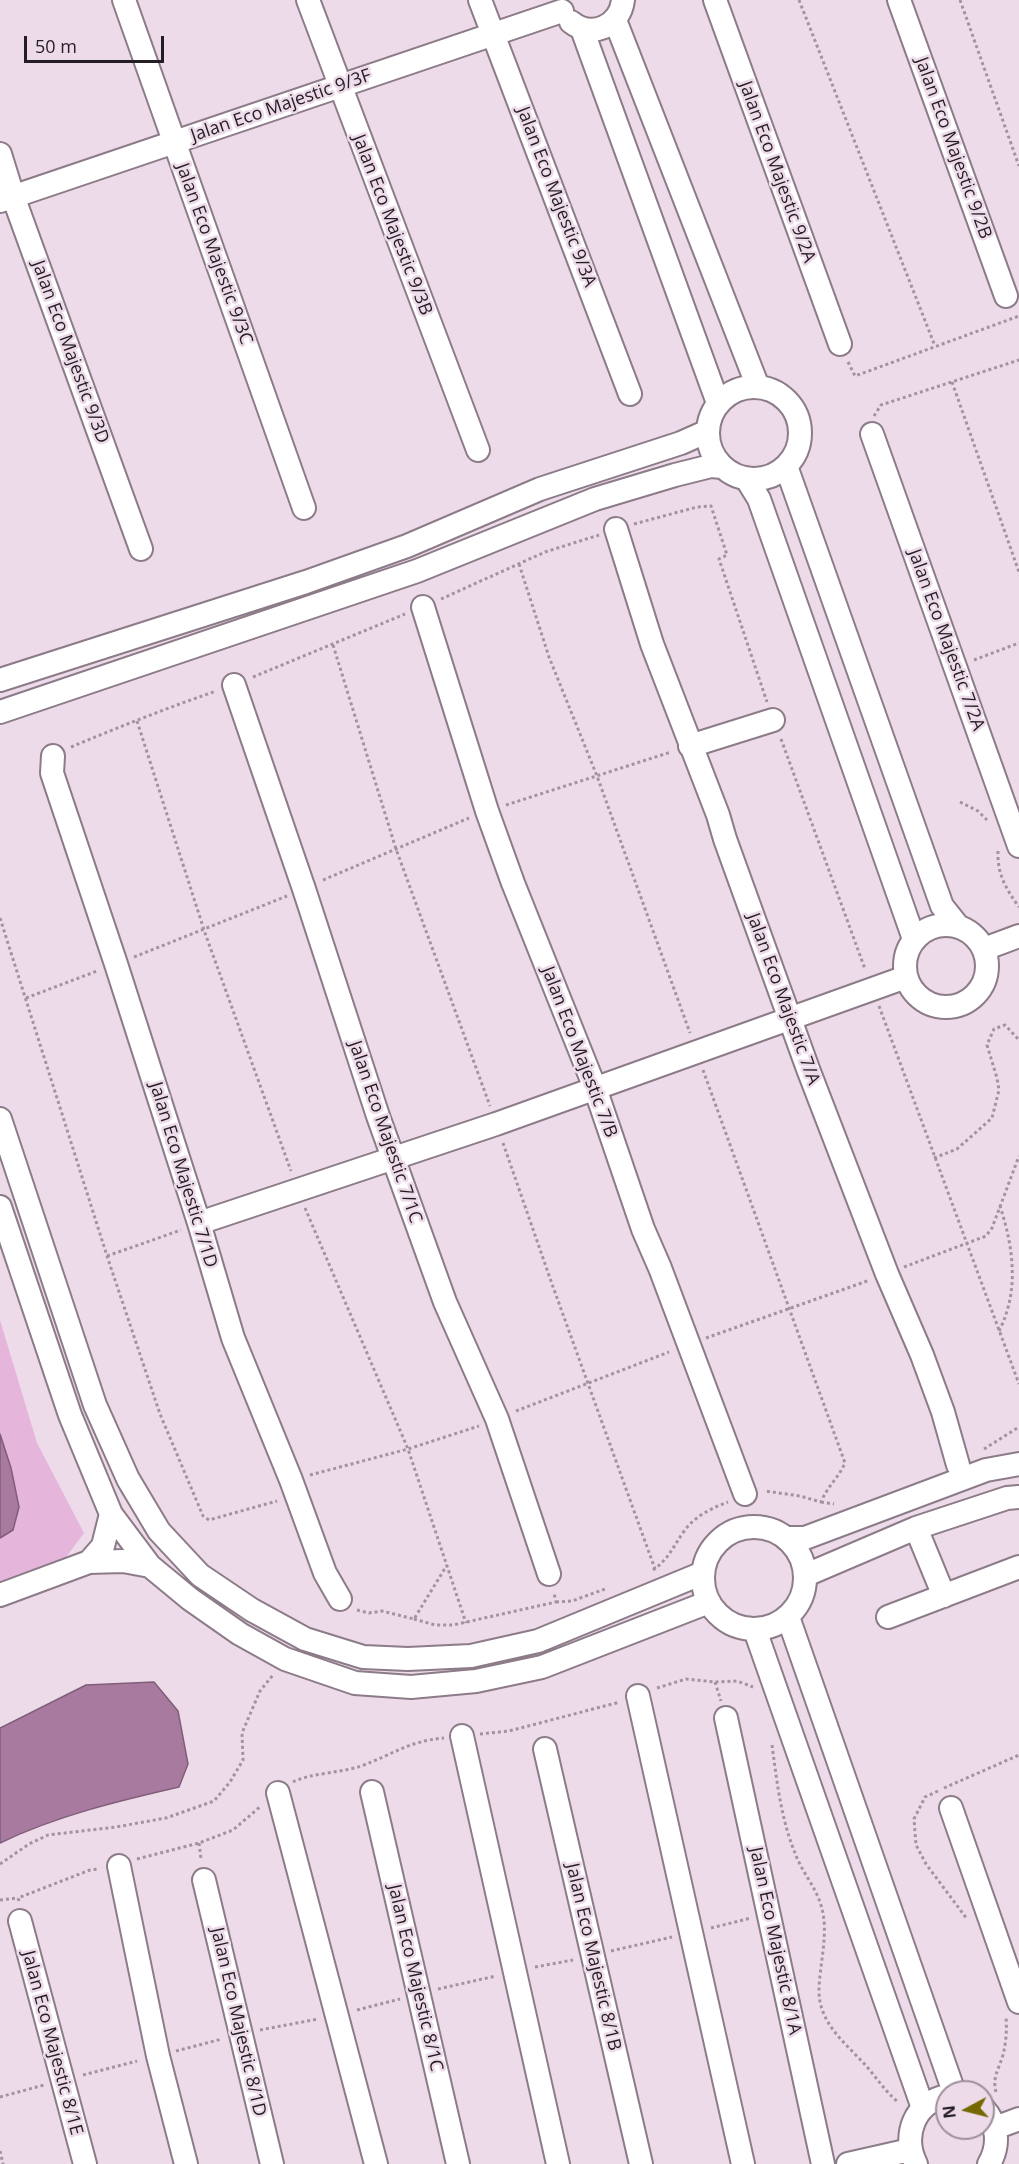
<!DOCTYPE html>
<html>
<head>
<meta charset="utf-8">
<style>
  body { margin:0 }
  #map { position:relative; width:1019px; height:2164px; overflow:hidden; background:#eedbe9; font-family:"Open Sans",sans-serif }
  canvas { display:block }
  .north { position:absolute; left:935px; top:2080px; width:60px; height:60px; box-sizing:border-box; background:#eedbe9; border:2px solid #9d8f9a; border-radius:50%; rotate:263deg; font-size:16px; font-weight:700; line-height:24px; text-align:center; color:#241d23 }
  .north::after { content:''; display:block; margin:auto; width:21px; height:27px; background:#736900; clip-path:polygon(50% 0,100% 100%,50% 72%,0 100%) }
  .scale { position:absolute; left:24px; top:36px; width:140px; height:27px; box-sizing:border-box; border:3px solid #241d23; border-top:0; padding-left:8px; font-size:18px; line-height:21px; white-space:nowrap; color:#241d23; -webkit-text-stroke:4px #eedbe9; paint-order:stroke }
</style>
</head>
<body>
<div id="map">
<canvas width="1019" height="2164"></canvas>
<div class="north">N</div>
<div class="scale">50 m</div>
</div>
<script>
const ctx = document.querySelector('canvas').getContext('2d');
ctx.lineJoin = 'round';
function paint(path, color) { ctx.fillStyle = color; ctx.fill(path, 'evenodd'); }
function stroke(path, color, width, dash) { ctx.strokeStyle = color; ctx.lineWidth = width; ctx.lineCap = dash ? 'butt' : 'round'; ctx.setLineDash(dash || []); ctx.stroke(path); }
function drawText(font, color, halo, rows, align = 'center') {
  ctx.font = font + ' "Open Sans",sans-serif'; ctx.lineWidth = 5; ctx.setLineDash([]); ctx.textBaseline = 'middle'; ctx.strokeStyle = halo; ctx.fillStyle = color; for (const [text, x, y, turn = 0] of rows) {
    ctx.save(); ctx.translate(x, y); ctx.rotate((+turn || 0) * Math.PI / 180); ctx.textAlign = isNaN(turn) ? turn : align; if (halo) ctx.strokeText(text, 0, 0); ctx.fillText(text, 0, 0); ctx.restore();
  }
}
const green = new Path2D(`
  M0,1320L37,1443L84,1533L64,1560L0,1586Z`);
const water = new Path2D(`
  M0,1434L11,1468L19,1507L13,1530L0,1538Z
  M154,1682L178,1711L188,1764L179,1787C118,1801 56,1816 0,1843V1728L86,1685Z`);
const path = new Path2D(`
  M799,0L935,346
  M960,0L1019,166
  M848,362L855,376L1019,316
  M952,382L1019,572
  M874,416L881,405L1019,360
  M634,524L697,507L711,506L727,555L719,559L767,702
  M519,564L549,657L597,776L690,1033
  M441,599L545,552L599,535
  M333,645L396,849L490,1106
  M974,660L1019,643
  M253,677L405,614
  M137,721L205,933L291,1171
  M781,739L865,969
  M71,747C119,727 167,708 216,691
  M960,802L978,811L987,820
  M506,805L671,752
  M998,851C997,874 1006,889 1019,907
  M323,880L469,818
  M0,918L107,1256L160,1414L203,1516L209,1520L277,1501
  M134,957L287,896
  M26,998L97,971
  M879,1006L1019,1384
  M703,1070L845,1463C839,1477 827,1487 821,1502L800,1496L765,1491
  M503,1143L552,1284L655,1569
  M934,1158L957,1149L992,1118L999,1090L997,1078L987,1045L994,1029L1005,1025L1019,1040
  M305,1208L408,1449L466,1623
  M107,1256L181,1230
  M904,1267L986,1236L992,1228L1019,1156
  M999,1331C1019,1292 1014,1249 1000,1206
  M706,1338L870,1280
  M516,1411L669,1352
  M984,1449L1019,1427
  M310,1475L408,1449L479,1426
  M821,1502L834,1504
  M653,1570C670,1558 673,1546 685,1530C695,1516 712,1508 728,1502
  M556,1602L572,1601L605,1589
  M357,1610L369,1613L382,1611L414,1619L447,1565
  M414,1619L435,1625H453L556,1602L554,1593
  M715,1682L721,1701
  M657,1688L686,1679L715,1682L737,1681L753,1687
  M480,1734L509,1731L620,1702
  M772,1745C777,1782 781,1819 795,1853C801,1870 814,1885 820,1902C830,1930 820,1960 819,1989C818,2024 847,2044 868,2068C878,2080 886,2092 898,2102
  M293,1782C310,1773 341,1773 361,1766C392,1755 408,1741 444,1738
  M944,1788L1019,1755
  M938,1791L925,1797L914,1819L916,1845L926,1864L967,1919
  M199,1843L201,1859
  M137,1859L199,1843L233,1830L261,1806
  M0,1864L29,1844L48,1835L116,1827L166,1818L214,1801L230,1782L243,1760L242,1733L260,1691L273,1675
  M0,1900L18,1898
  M19,1901L18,1898L90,1870L99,1869
  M711,1928L751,1918
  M611,1951L672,1937
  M535,1967L573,1960
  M438,1989L496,1976
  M357,2010L400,1999
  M260,2030L318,2019
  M176,2051L222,2039
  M83,2075L137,2061
  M996,2092C992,2077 999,2069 1003,2055C1006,2043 1007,2030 1006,2017
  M0,2097L44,2085
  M0,2151L3,2164`);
const minor = new Path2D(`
  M124,0L304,508
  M308,0L478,450
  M480,0L630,394
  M715,0L840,344
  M899,0L1006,296
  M615,20L758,387
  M571,22C592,39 620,26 623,0
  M582,29L718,403
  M0,154L13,196L141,549
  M0,201L562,11
  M708 433a46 46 0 1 1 92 0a46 46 0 1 1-92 0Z
  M872,434L1019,846
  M786,466L942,906L958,926
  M746,478L759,499L914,939
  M616,529L652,644L718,815L725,839L808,1069L887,1274L922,1355L943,1412L958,1465
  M423,607L487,811L513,883L595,1088L643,1229L660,1268L745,1494
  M0,680L306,582L407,546L540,489L681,443L708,431
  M234,685L304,889L378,1116L445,1302L497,1419L549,1574
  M0,712L417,571L595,499L675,475L711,466L722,467
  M690,746L773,720
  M53,756L52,773L116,964L199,1223L233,1338L291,1480L325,1573L340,1599
  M905 966a41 41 0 1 1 82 0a41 41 0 1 1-82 0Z
  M984,949L1019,936
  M0,1119L95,1405L128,1479L159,1531L200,1575L252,1610L305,1639L363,1657L408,1659L471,1656L538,1641L703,1573
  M0,1207L70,1415L111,1514L150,1566L190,1599L240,1634L285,1659L355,1683L411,1687L476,1681L542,1667L709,1602
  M199,1223L496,1124L906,977
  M703 1578a51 51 0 1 1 102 0a51 51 0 1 1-102 0Z
  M916,1528L944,1596
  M786,1538H805L986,1470L1019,1464
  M89,1562L103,1546L111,1514
  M806,1575L916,1528L1007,1498L1019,1497
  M0,1595L89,1562L123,1561L150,1566
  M788,1617L954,2092
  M888,1617L1019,1567
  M755,1630L923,2108
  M638,1696L743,2164
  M726,1718L823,2164
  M462,1736L558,2164
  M545,1749L641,2164
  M372,1792L458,2164
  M278,1793L376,2164
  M951,1808L1019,2002
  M119,1866L158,2056L186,2164
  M204,1880L272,2164
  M20,1921L85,2164
  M983,2108C998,2124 1000,2145 989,2164
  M995,2128L1019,2119
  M848,2164L910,2150
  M916,2164C902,2136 914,2102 947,2096`);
const streetNames = [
  ["Jalan Eco Majestic 9/3F",281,106,-19],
  ["Jalan Eco Majestic 9/2B",953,148,70],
  ["Jalan Eco Majestic 9/2A",777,172,70],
  ["Jalan Eco Majestic 9/3A",556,197,69],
  ["Jalan Eco Majestic 9/3B",392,225,69],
  ["Jalan Eco Majestic 9/3C",214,254,70],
  ["Jalan Eco Majestic 9/3D",70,352,70],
  ["Jalan Eco Majestic 7/2A",946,640,70],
  ["Jalan Eco Majestic 7/A",783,999,70],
  ["Jalan Eco Majestic 7/B",579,1052,69],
  ["Jalan Eco Majestic 7/1C",385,1132,71],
  ["Jalan Eco Majestic 7/1D",183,1175,73],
  ["Jalan Eco Majestic 8/1A",775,1941,78],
  ["Jalan Eco Majestic 8/1B",593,1957,77],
  ["Jalan Eco Majestic 8/1C",415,1978,77],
  ["Jalan Eco Majestic 8/1D",238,2022,77],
  ["Jalan Eco Majestic 8/1E",52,2043,75]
];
paint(green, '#e6b5db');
paint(water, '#a87a9f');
stroke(water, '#805e7a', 1.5);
stroke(minor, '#8c7b88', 26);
stroke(path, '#a2949f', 3, [3, 3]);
stroke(minor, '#fff', 22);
drawText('18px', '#241d23', '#eedbe9', streetNames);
</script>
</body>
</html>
